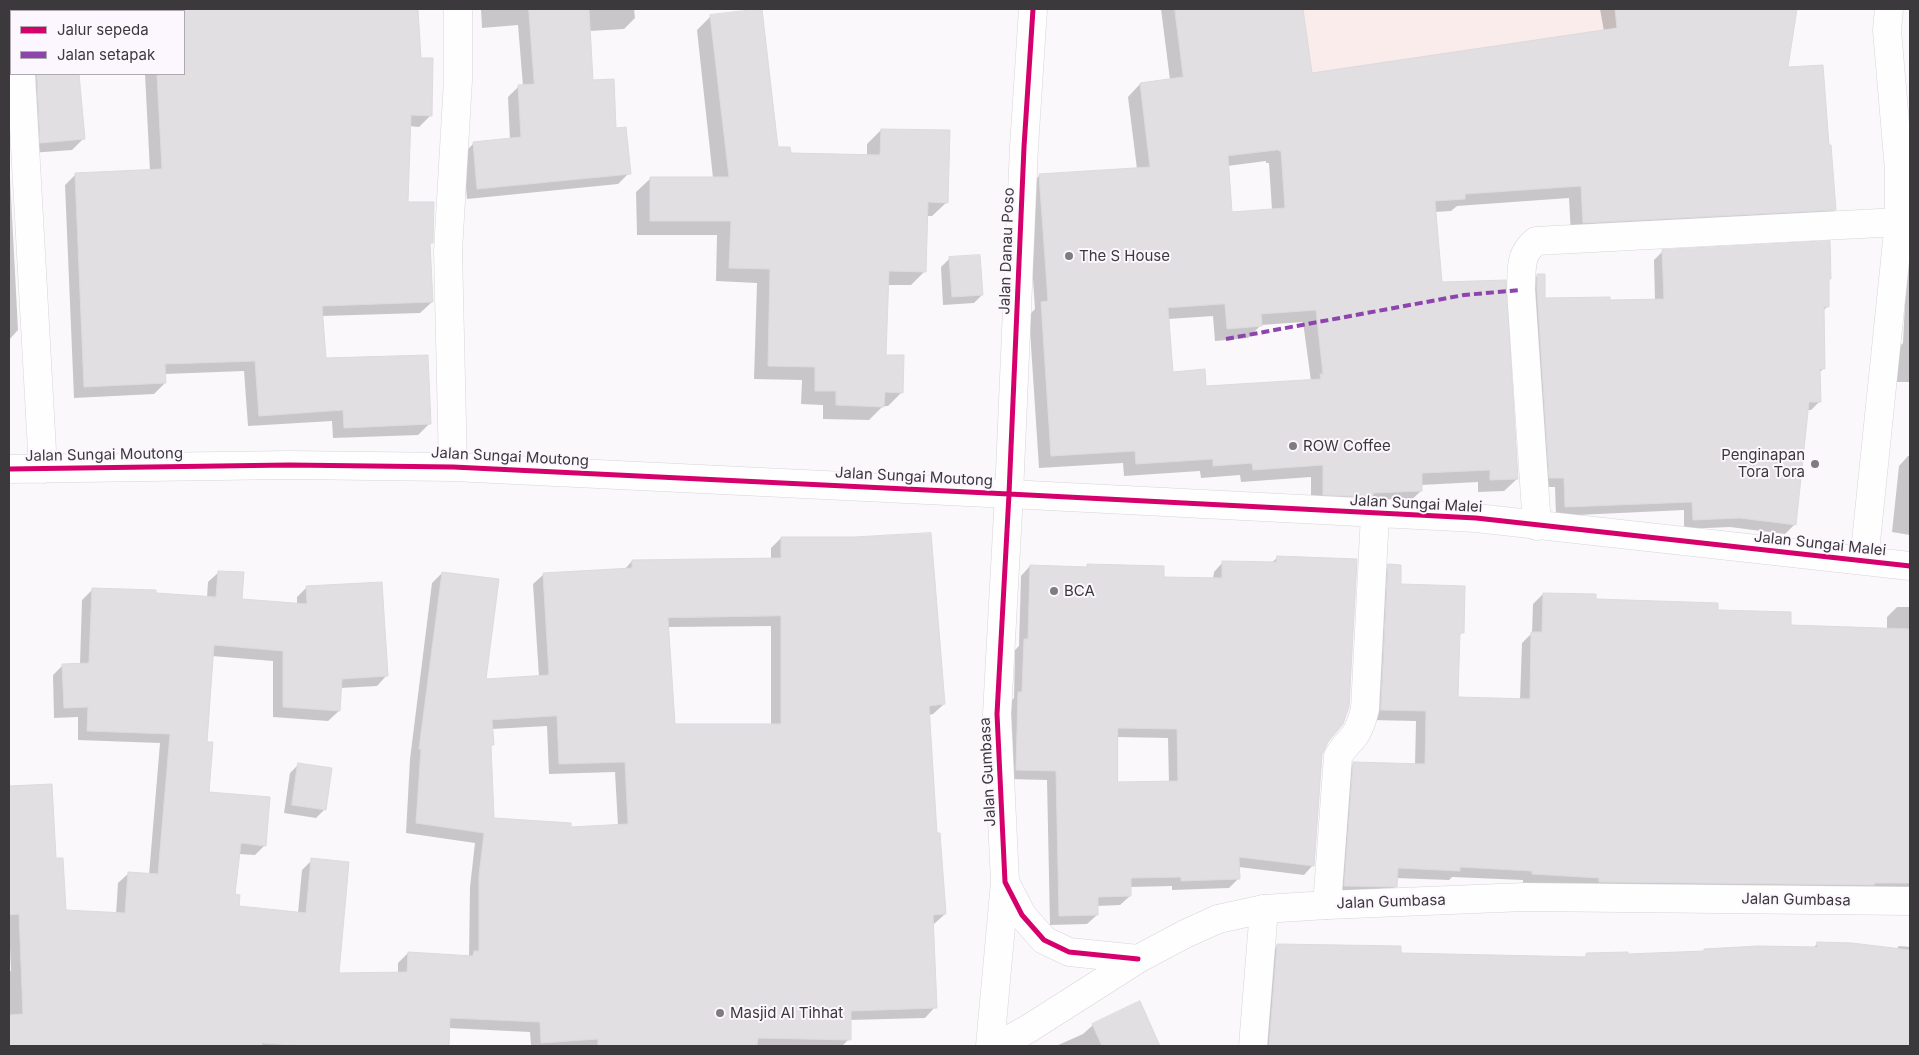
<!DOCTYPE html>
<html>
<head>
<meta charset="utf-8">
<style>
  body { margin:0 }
  #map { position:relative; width:1919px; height:1055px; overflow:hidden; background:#fbf8fc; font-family:Inter,sans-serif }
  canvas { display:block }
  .frame { position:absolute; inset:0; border:10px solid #3c393c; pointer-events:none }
  .legend { position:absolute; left:10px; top:10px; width:175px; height:65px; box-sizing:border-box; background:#fcf6fe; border:1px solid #afaab0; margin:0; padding:6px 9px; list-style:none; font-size:15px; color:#3c393c }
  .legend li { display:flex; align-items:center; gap:10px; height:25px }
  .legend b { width:25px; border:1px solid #afaab0 }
</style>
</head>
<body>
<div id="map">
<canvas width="1919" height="1055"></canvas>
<div class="frame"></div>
<ul class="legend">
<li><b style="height:6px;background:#d6006c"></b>Jalur sepeda</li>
<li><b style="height:6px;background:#8e44ad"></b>Jalan setapak</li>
</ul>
</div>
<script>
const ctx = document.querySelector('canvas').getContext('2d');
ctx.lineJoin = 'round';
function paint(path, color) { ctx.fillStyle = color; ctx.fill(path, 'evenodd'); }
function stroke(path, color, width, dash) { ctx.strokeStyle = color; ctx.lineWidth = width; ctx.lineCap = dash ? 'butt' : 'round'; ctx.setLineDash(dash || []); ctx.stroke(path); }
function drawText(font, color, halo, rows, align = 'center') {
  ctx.font = font + ' Inter,sans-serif'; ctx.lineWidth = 4; ctx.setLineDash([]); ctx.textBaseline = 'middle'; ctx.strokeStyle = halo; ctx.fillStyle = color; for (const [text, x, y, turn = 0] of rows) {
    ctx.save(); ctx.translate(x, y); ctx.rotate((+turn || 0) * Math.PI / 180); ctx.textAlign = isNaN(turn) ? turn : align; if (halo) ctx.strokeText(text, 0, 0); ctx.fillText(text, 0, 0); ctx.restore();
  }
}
const education = new Path2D(`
  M1258,9H1678L1690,91L1279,151Z`);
const shadow = new Path2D(`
  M17,9H416L419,59L431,115L419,127L409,126L406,204L432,242L429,244L432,302L420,313L322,316L324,360L429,424L418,435L333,438L332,421L248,426L244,371L165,374V383L154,394L74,398L65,185L76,174L150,171L145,74H184V11H19Z
  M481,9H634L635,18L624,29L589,31L592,81L615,129L629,173L618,184L467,199L463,154L474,143L510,140L508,97L519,86H523L518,25L482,28Z
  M1161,9H1302L1311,75L1604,31L1600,9H1796L1787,69L1828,146L1835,209L1822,222L1571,235L1569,198L1457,206L1451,211L1435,212L1440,284L1517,479L1504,491L1478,492V482L1421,485V491L1408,503L1311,507V477L1241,482L1240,475L1201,478L1200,471L1124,476L1123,463L1039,468L1029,315L1035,309L1027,188L1039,176L1137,169L1128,97L1140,84L1170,80ZM1266,161V163H1269L1272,210L1231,213L1227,166ZM1213,316L1215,341L1248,338L1261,325L1303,322L1311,381L1205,388L1172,373L1168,319Z
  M711,16L777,149L790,154L867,156V144L881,130L947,202L932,216H926L925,271L911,285H887L885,356L902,392L888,406H883L869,420L823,419V405L801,404L802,380L754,379L757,283L716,281L717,235H637L636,192L651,178H713L697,30Z
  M9,25L11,26V70L9,69Z
  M19,74H77L84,138L72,150L30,153Z
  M9,158L18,330L9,340Z
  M1910,202V382H1890L1893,353L1903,343Z
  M1663,251L1829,279L1827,281L1828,306L1823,311L1824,368L1819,373L1820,401L1811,410H1807L1795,524L1785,534L1730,527L1684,529V510L1556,516L1555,487H1541L1528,284L1538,275L1544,299L1608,301L1655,300L1654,260Z
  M950,258L982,295L974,303L943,305L941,267Z
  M1908,456H1910V535L1892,532L1899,466Z
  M781,538L944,704L933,714L929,715L936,835L945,914L934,924H932L935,1007L925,1018L849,1020V1039L842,1046H531L530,1032L448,1028V1046H9V971H11L9,924V787L51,785L55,860L65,911L116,914L118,883L129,873L149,875L160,743L78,740V717L54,718L53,675L63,665L80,664L82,600L92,590L207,598L208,582L219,572L241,600L297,604V597L307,587L387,675L377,686L340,688L339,711L328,721L273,717V661L212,656L205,743L208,793L265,845L255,855L238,854L233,895L238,907L298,913L302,870L312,860L338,974H398V963L408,953L469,957L470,887L475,843L406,833L410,759L432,583L442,573L485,681L539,677L533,584L544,574L624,570L632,561L771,559V548ZM771,626V725H674L668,627ZM547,726L549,774L615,772L618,826L570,829L492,819L489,748L492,745V729Z
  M1277,558L1327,742L1321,755L1313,865L1304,875L1239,867V878L1229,888L1172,890V886L1130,887V896L1120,905L1097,906V915L1087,924L1050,925L1047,780L1008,779L1009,703L1014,698L1015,650L1019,646L1021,576L1030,566L1085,568L1088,566L1162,578L1213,579L1214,572L1223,562L1271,563ZM1117,737L1168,738L1169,783L1116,784Z
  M1389,566L1400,586L1462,632L1459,636L1457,698L1520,700L1522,643L1532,633L1533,604L1543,594L1717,611L1790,626L1887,629V617L1897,607H1910V893L1523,884V880L1452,877L1449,880L1396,878V886L1386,896L1335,895L1344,773L1354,763L1415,765L1416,721L1371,720L1379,576Z
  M298,765L325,809L316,818L284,813L290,773Z
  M1818,943L1896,949L1899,946L1910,947V1046H1259L1266,957L1277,946L1399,954L1583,958L1587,955H1627L1703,952L1705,950L1812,949Z
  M1139,1003L1159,1046H1056L1083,1034L1093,1025Z`);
const building = new Path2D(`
  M184,9H418L421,58H433L432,116L411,115L408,202H434L433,243H430L433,302L322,306L326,358L428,355L431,424L344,428L343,410L259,416L255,361L165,364L166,383L84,387L75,173L162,169L157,74H184Z
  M529,9H589L593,80L614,79L616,128L626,127L631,174L477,189L473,142L521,137L518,85L534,84Z
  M762,9L778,147H790L791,153L880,155L881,129L950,130L948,203L928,202L926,272L889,271L886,355H904L903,393L885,392L884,407L836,405V391H815V367L768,366L770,269L729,268L731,221H650V177H729L710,15Z
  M1175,9H1303L1312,73L1617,28L1615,9H1797L1788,67L1823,65L1829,145H1831L1836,210L1583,223L1581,186L1465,194V199L1435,201L1442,282L1506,280L1518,479L1490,480V470L1422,473V491L1373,493V497L1323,495V465L1253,470L1252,463L1213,466V459L1136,464L1135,451L1051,456L1041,302L1048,301L1039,174L1150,167L1140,83L1183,77ZM1278,150L1279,151H1281L1285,208L1232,212L1228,156ZM1225,304L1227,329L1262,326L1261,314L1316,310L1323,374H1320L1321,379L1206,386L1205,369L1173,372L1168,308Z
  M37,74H79L85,139L40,143Z
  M1830,241L1831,279H1829V307H1824L1825,369H1820L1821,402H1809L1796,525L1740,518L1693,520L1692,502L1565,507L1564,478H1549L1537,290V274H1545V298L1610,297V300L1664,299L1662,250Z
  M980,255L983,295L952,297L949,257Z
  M931,533L945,704L929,706L937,833H940L946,914L933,915L937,1008L851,1011V1040L758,1038L757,1046H598V1039L541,1043L540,1022L450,1018L449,1046H309L262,1043V1046H9V1015L23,1014L19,914L9,915V786L52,784L56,858H63L66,910L125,913L128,872L158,874L170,734L87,731L88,707L64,708L62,664L89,663L92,588L156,590V593L216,597L218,571L244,572L242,599L307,604L306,586L382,582L388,676L342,679L340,711L283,707V651L214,645L207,742H213L209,792L270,797L266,846L241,843L235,894L240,895L239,906L306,913L311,858L349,862L339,973L407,972L408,952L473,956L474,951H479V876L484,833L416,823L421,749H419L442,572L499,579L486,679L549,675L543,573L632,568V560L781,558V537H854ZM781,616V724H675L668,618ZM557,716L559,764L625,762L628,824L571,827V823L494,818L491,745H494L492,720Z
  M1277,556L1357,559L1349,707L1343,724L1328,742L1322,755L1314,866L1239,857L1240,879L1181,881V877L1131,878V896L1098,897V915L1059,916L1056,771L1016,770L1018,692H1022L1024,639H1028L1030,565L1087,567V564L1164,566V577L1222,578V561L1276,562ZM1118,728L1177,729L1178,781L1118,782Z
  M1388,564L1401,565V584L1465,586L1464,633H1460L1458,697L1530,699L1531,632H1542L1543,593L1596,594V599L1718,603V610L1791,612V625L1910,629V883H1874V885L1599,882V878L1532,874V871L1460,867V871L1398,868L1397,887L1344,886L1353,762L1425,764L1426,711L1381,710Z
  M298,763L332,768L326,810L292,805Z
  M1817,942L1852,943L1910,950V1046H1269L1277,944L1401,946V953L1586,957V953L1628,952V954L1704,951V949L1758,946L1817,947Z
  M1140,1001L1160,1046H1102L1092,1024Z`);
const street = new Path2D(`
  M18,9V11
  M1033,9L1024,147L1009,494L997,714L1005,882L1022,915L1044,940L1069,952L1138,959
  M21,74L43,469
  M453,467L448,251L458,80V9
  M9,469L289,465L453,467L1009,494L1476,518L1910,566
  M1537,526L1521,290C1522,270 1519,254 1536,241L1899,222
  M1864,561L1899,222V170L1887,30L1889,9
  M1327,905L1338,757C1342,748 1349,743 1355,735C1360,727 1363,718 1365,709L1375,514
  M990,1046L1005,882
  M1253,1046L1264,909`);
const secondary = new Path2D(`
  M997,1046L1028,1029L1138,959L1185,934L1218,919L1264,909L1327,905L1525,897L1910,901`);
const quiet = new Path2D(`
  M1226,339L1464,295L1521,290`);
const cycleway = new Path2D(`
  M1033,9L1024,147L1009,494L997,714L1005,882L1022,915L1044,940L1069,952L1138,959
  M9,469L289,465L453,467L1009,494L1476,518L1910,566`);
const markers = [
  [1069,256,5,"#7f7c7f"],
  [1293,446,5,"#7f7c7f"],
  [1815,464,5,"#7f7c7f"],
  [1054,591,5,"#7f7c7f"],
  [720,1013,5,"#7f7c7f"]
];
const streetNames = [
  ["Jalan Danau Poso",1007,251,-88],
  ["Jalan Sungai Moutong",104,455,-1],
  ["Jalan Sungai Moutong",510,457,3],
  ["Jalan Sungai Moutong",914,477,3],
  ["Jalan Sungai Malei",1416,504,3],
  ["Jalan Sungai Malei",1820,544,6],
  ["Jalan Gumbasa",988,772,-93],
  ["Jalan Gumbasa",1796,900,1],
  ["Jalan Gumbasa",1391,902,-2]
];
const poiNames = [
  ["The S House",1079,256],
  ["ROW Coffee",1303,446],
  ["Penginapan",1805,455,"right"],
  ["Tora Tora",1805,472,"right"],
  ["BCA",1064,591],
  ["Masjid Al Tihhat",730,1013]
];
paint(education, '#f9eceb');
paint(shadow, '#0003');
paint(building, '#e1dfe2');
stroke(building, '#dcdadd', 1);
stroke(street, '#d6d4d7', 29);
stroke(secondary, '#d6d4d7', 29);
stroke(street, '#fefeff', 28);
stroke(secondary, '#fefeff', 28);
stroke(quiet, '#8e44ad', 4, [8, 4]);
stroke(cycleway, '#d6006c', 5);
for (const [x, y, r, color] of markers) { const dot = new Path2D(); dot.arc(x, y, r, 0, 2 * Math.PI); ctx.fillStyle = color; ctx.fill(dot); stroke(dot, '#fcf6fe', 2); }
drawText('15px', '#3c393c', '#fcf6fe', streetNames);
drawText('15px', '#3c393c', '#fcf6fe', poiNames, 'left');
</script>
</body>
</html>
